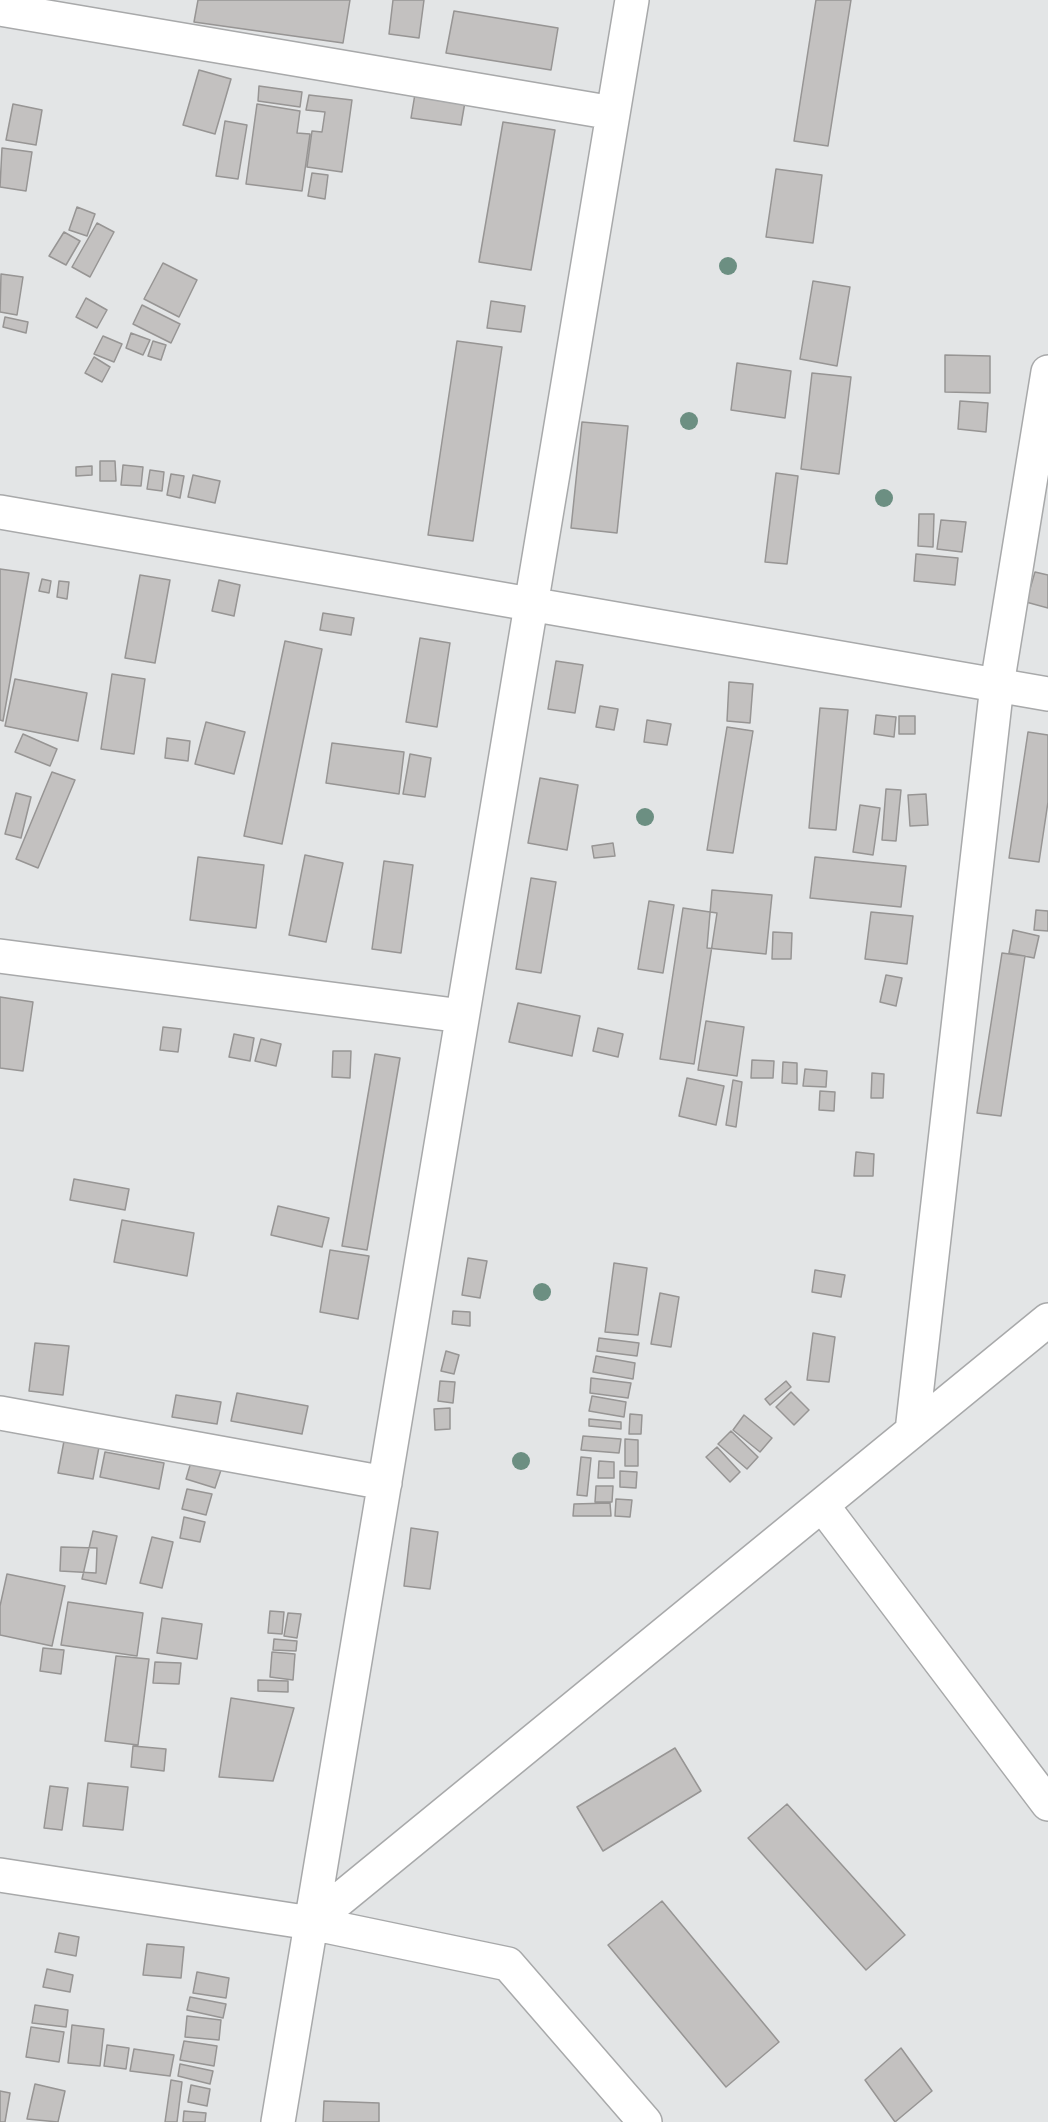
<!DOCTYPE html>
<html>
<head>
<meta charset="utf-8">
<style>
  body { margin:0 }
  canvas { display:block; background:#e3e5e6 }
</style>
</head>
<body>
<canvas width="1048" height="2122"></canvas>
<script>
const ctx = document.querySelector('canvas').getContext('2d');
ctx.lineJoin = 'round';
function paint(path, color) { ctx.fillStyle = color; ctx.fill(path, 'evenodd'); }
function stroke(path, color, width, dash) { ctx.strokeStyle = color; ctx.lineWidth = width; ctx.lineCap = dash ? 'butt' : 'round'; ctx.setLineDash(dash || []); ctx.stroke(path); }
const building = new Path2D(`
  M198,0H350L343,43L194,22Z
  M393,0H424L419,38L389,34Z
  M816,0H851L828,146L794,141Z
  M454,11L558,28L551,70L446,53Z
  M199,70L231,79L215,134L183,125Z
  M259,86L302,92L300,107L258,101Z
  M415,94L465,102L461,125L411,118Z
  M309,95L352,100L342,172L307,167L312,131L322,132L325,112L306,110Z
  M13,104L42,110L36,145L6,140Z
  M257,104L300,111L297,133L310,134L302,191L246,184Z
  M225,121L247,125L238,179L216,176Z
  M503,122L555,130L531,270L479,262Z
  M2,148L32,152L26,191L0,187Z
  M776,169L822,175L813,243L766,237Z
  M312,173L328,175L325,199L308,196Z
  M77,207L95,214L87,236L69,230Z
  M97,223L114,232L90,277L72,267Z
  M64,232L80,241L66,265L49,256Z
  M163,263L197,280L179,317L144,299Z
  M1,274L23,277L17,315L0,312Z
  M813,281L850,287L837,366L800,359Z
  M86,298L107,310L97,328L76,317Z
  M491,301L525,306L521,332L487,328Z
  M142,305L180,324L171,343L133,324Z
  M5,317L28,322L26,333L3,327Z
  M131,333L150,340L143,355L126,348Z
  M103,336L122,344L114,362L94,354Z
  M153,341L166,345L161,360L148,356Z
  M457,341L502,347L473,541L428,535Z
  M945,355L990,356V393L945,392Z
  M94,357L110,367L102,382L85,373Z
  M737,363L791,371L785,418L731,410Z
  M812,373L851,377L839,474L801,469Z
  M960,401L988,403L986,432L958,429Z
  M582,422L628,426L617,533L571,528Z
  M100,461H115L116,481H100Z
  M123,465L143,467L141,486L121,485Z
  M92,466V475L76,476V467Z
  M150,470L164,472L162,491L147,489Z
  M776,473L798,476L787,564L765,562Z
  M171,474L184,476L180,498L167,495Z
  M193,475L220,481L215,503L188,497Z
  M919,514H934L933,547L918,546Z
  M941,520L966,522L962,552L937,549Z
  M916,554L958,558L955,585L914,581Z
  M0,569L29,573L3,721L0,720Z
  M1035,572L1048,575V608L1026,602Z
  M140,575L170,580L155,663L125,658Z
  M42,579L51,581L49,593L39,591Z
  M219,580L240,585L234,616L212,611Z
  M59,581L69,582L67,599L57,597Z
  M323,613L354,618L351,635L320,630Z
  M420,638L450,643L437,727L406,722Z
  M285,641L322,649L282,844L244,836Z
  M556,661L583,665L575,713L548,709Z
  M112,674L145,679L134,754L101,749Z
  M15,679L87,693L78,741L5,726Z
  M729,682L753,684L750,723L727,721Z
  M600,706L618,709L614,730L596,727Z
  M820,708L848,710L836,830L809,828Z
  M876,715L896,717L894,737L874,734Z
  M899,716H915V734H899Z
  M647,720L671,724L667,745L644,742Z
  M206,722L245,732L234,774L195,764Z
  M727,727L753,731L733,853L707,850Z
  M1028,732L1048,735V802L1039,862L1009,858Z
  M23,734L57,749L50,766L15,752Z
  M167,738L190,741L188,761L165,758Z
  M332,743L404,752L399,794L326,783Z
  M410,754L431,758L425,797L403,794Z
  M52,772L75,780L38,868L16,859Z
  M540,778L578,785L567,850L528,843Z
  M886,789L901,790L896,841L882,840Z
  M16,793L31,797L21,838L5,834Z
  M926,794L928,825L910,826L908,795Z
  M860,805L880,808L873,855L853,852Z
  M613,843L615,856L594,858L592,846Z
  M305,855L343,863L326,942L289,935Z
  M198,857L264,865L256,928L190,920Z
  M815,857L906,866L901,907L810,898Z
  M384,861L413,865L401,953L372,949Z
  M531,878L556,882L541,973L516,969Z
  M712,890L772,895L766,954L707,948Z
  M649,901L674,905L663,973L638,969Z
  M683,908L717,913L694,1064L660,1059Z
  M1036,910L1048,911V931L1034,930Z
  M871,912L913,916L907,964L865,959Z
  M1013,930L1039,936L1034,958L1009,953Z
  M773,932L792,933L791,959H772Z
  M1002,953L1025,956L1001,1116L977,1113Z
  M886,975L902,978L896,1006L880,1002Z
  M0,997L33,1002L23,1071L0,1068Z
  M518,1003L580,1016L572,1056L509,1042Z
  M706,1021L744,1027L737,1076L698,1070Z
  M163,1027L181,1029L178,1052L160,1050Z
  M598,1028L623,1034L618,1057L593,1051Z
  M234,1034L254,1038L250,1061L229,1057Z
  M261,1039L281,1044L276,1066L255,1061Z
  M333,1051H351L350,1078L332,1077Z
  M375,1054L400,1058L367,1250L342,1246Z
  M752,1060L774,1061L773,1078H751Z
  M783,1062L797,1063V1084L782,1083Z
  M805,1069L827,1071L826,1087L803,1086Z
  M872,1073L884,1074L883,1098H871Z
  M687,1078L724,1086L716,1125L679,1116Z
  M733,1080L742,1082L736,1127L726,1125Z
  M820,1091L835,1092L834,1111L819,1110Z
  M856,1152L874,1154L873,1176H854Z
  M74,1179L129,1189L125,1210L70,1200Z
  M278,1206L329,1218L322,1247L271,1235Z
  M122,1220L194,1233L187,1276L114,1262Z
  M330,1250L369,1256L358,1319L320,1312Z
  M468,1258L487,1261L480,1298L462,1295Z
  M614,1263L647,1268L638,1335L605,1332Z
  M815,1270L845,1275L841,1297L812,1292Z
  M660,1293L679,1297L671,1347L651,1344Z
  M453,1311L470,1312V1326L452,1324Z
  M813,1333L835,1337L829,1382L807,1380Z
  M599,1338L639,1343L637,1356L597,1351Z
  M35,1343L69,1346L63,1395L29,1391Z
  M446,1351L459,1355L454,1374L441,1371Z
  M596,1356L635,1363L633,1379L593,1372Z
  M591,1378L631,1383L628,1398L590,1393Z
  M440,1381L455,1382L453,1403L438,1401Z
  M786,1381L791,1387L770,1405L765,1399Z
  M791,1392L809,1410L794,1425L776,1407Z
  M237,1393L308,1406L302,1434L231,1421Z
  M176,1395L221,1402L217,1424L172,1417Z
  M592,1396L626,1402L624,1417L589,1411Z
  M450,1408V1429L435,1430L434,1409Z
  M630,1414L642,1415L641,1434H629Z
  M744,1415L772,1438L760,1452L733,1430Z
  M589,1419L621,1422V1429L589,1426Z
  M731,1431L758,1457L747,1469L718,1444Z
  M583,1436L621,1439L619,1453L581,1450Z
  M625,1439L638,1440V1466H625Z
  M64,1441L99,1447L93,1479L58,1473Z
  M717,1447L740,1472L730,1482L706,1457Z
  M105,1452L164,1463L159,1489L100,1477Z
  M581,1457L591,1458L587,1496L577,1495Z
  M599,1461L614,1462V1478H598Z
  M191,1462L221,1470L215,1488L186,1479Z
  M620,1471L637,1472L636,1488L620,1487Z
  M596,1486H613L612,1502H595Z
  M187,1489L212,1494L206,1515L182,1509Z
  M616,1499L632,1500L630,1517L615,1516Z
  M610,1503L611,1516H573L574,1504Z
  M184,1517L205,1522L200,1542L180,1538Z
  M411,1528L438,1532L430,1589L404,1586Z
  M93,1531L117,1536L106,1584L82,1579Z
  M152,1537L173,1542L162,1588L140,1583Z
  M61,1547L97,1548L96,1573L60,1571Z
  M7,1574L65,1586L52,1646L0,1635V1606Z
  M68,1602L143,1613L137,1656L61,1645Z
  M270,1611L284,1612L282,1634L268,1633Z
  M288,1613L301,1614L297,1638L284,1636Z
  M162,1618L202,1624L197,1659L157,1653Z
  M274,1639L297,1641L296,1651L273,1650Z
  M43,1648L64,1650L61,1674L40,1671Z
  M272,1652L295,1654L293,1680L270,1677Z
  M116,1656L149,1659L138,1745L105,1741Z
  M155,1662L181,1663L179,1684L153,1683Z
  M258,1680L288,1681V1692L258,1691Z
  M231,1698L294,1708L273,1781L219,1777Z
  M133,1746L166,1749L164,1771L131,1767Z
  M675,1748L701,1791L603,1851L577,1807Z
  M88,1783L128,1787L123,1830L83,1826Z
  M50,1786L68,1788L62,1830L44,1828Z
  M787,1804L905,1935L866,1970L748,1838Z
  M662,1901L779,2042L726,2087L608,1945Z
  M59,1933L79,1937L76,1956L55,1952Z
  M147,1944L184,1947L181,1978L143,1975Z
  M47,1969L73,1975L70,1992L43,1987Z
  M197,1972L229,1978L226,1998L193,1993Z
  M190,1997L226,2004L223,2018L187,2010Z
  M35,2005L68,2010L66,2027L32,2023Z
  M187,2016L221,2020L219,2040L185,2037Z
  M72,2025L104,2029L100,2066L68,2063Z
  M31,2027L64,2032L59,2062L26,2057Z
  M184,2041L217,2046L214,2066L180,2060Z
  M107,2045L129,2048L126,2069L104,2066Z
  M901,2048L932,2091L895,2122L865,2080Z
  M134,2049L174,2055L170,2076L130,2071Z
  M180,2064L213,2071L210,2084L178,2076Z
  M171,2080L182,2082L177,2122H165Z
  M35,2084L65,2091L58,2122L27,2119Z
  M191,2085L210,2089L207,2106L188,2102Z
  M0,2091L10,2093L5,2122H0Z
  M324,2101L379,2103V2122H323Z
  M184,2111L206,2113L205,2122H183Z`);
const street = new Path2D(`
  M0,9L613,113
  M0,512L1048,694
  M0,956L462,1016
  M0,1413L385,1483
  M912,1431L997,685L1048,372
  M822,1505L1048,1804
  M0,1875L311,1923L508,1964L645,2122
  M311,1923L1048,1320
  M278,2122L632,0`);
const trees = [
  [728,266],
  [689,421],
  [884,498],
  [645,817],
  [542,1292],
  [521,1461]
];
paint(building, '#c3c1c0');
stroke(building, '#979594', 1.5);
stroke(street, '#a8a9aa', 36);
stroke(street, '#fff', 33);
ctx.fillStyle = '#6c8f82';
for (const [x, y] of trees) { ctx.beginPath(); ctx.arc(x, y, 9, 0, 2 * Math.PI); ctx.fill(); }
</script>
</body>
</html>
